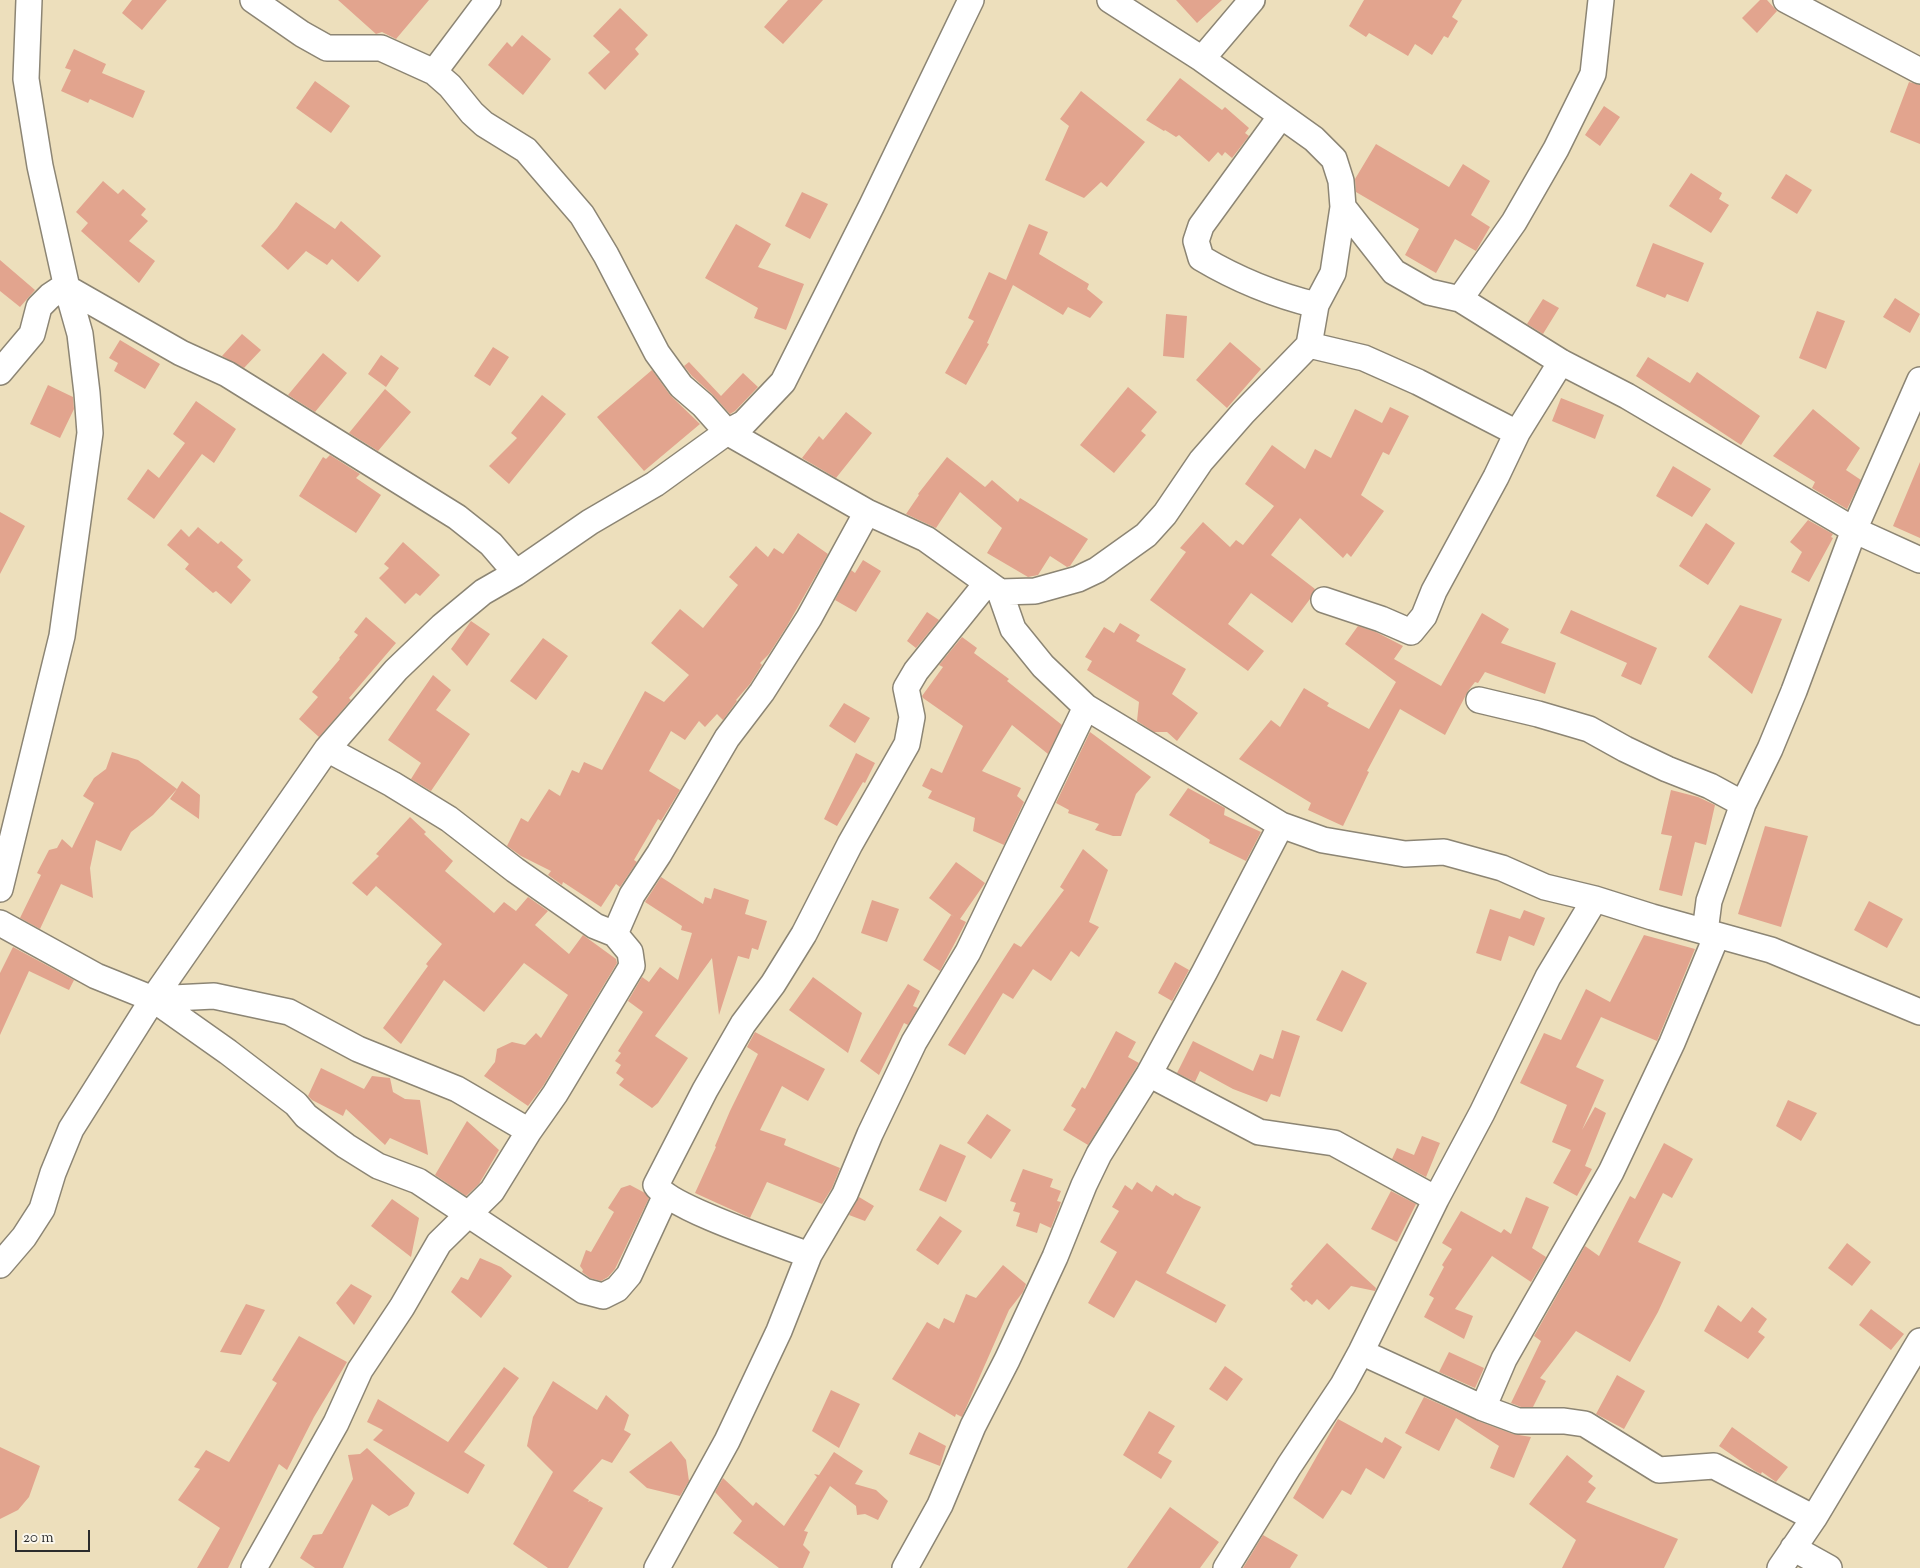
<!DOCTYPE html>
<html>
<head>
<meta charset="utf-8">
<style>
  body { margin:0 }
  #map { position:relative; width:1920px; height:1568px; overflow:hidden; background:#eddfbc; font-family:"Sorts Mill Goudy",serif }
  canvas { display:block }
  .scale { position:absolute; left:15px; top:1530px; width:75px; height:22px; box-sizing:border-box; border:2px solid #2b2b2b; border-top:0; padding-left:6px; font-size:15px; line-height:18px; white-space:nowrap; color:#2b2b2b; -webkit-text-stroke:4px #fbf7ec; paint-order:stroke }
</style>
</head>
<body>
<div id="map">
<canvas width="1920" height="1568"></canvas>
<div class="scale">20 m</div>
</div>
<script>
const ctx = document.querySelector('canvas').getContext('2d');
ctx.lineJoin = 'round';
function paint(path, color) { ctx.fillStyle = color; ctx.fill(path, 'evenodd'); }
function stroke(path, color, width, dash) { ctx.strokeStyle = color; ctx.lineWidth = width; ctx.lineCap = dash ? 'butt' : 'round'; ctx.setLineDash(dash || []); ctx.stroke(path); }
const building = new Path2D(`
  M132,0H167L142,30L122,13Z
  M338,0H429L396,39L382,32L376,34Z
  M788,0H823L783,44L764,27Z
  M1176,0H1222L1197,23Z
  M1364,0H1462L1452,17L1458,21L1448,38L1444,36L1432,55L1415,44L1408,56L1369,33L1366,37L1349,26Z
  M1760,0H1767L1777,11L1757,33L1742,18Z
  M620,8L648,35L635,49L639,54L605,90L588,73L610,52L593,36Z
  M522,35L551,59L523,95L488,65L507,42L512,47Z
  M74,49L106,64L102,73L145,91L133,118L90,99L88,103L61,91L71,70L65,68Z
  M1180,78L1222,110L1225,107L1249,128L1245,133L1249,136L1232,158L1225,152L1222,156L1218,152L1209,162L1179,135L1176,137L1165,130L1164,131L1146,120Z
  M315,81L350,106L331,133L296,108Z
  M1909,82L1920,85V144L1890,132Z
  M1081,91L1145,142L1107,187L1101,182L1084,198L1045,180L1069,126L1060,119Z
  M1604,106L1620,117L1600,146L1585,135Z
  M1376,144L1449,187L1463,164L1490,181L1471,215L1490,227L1476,251L1455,239L1436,273L1405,255L1419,229L1356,192L1355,179Z
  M1691,173L1722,193L1719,199L1729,205L1711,233L1669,206Z
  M1786,174L1812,190L1797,214L1771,198Z
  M103,181L118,194L123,189L146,209L141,215L148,221L129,241L155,261L139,283L81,231L88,223L76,212Z
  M802,192L828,204L810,239L785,226Z
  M296,202L335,229L341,221L381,256L358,282L332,259L327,265L306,251L288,270L261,246L277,228Z
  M736,224L771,244L758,267L804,284L786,330L754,318L758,308L705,278Z
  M1029,224L1048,232L1039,254L1089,284L1087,289L1103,302L1090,318L1068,307L1063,315L1013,285L987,343L989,344L966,385L945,373L974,321L968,318L989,272L1006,280Z
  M1653,243L1704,263L1688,302L1667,294L1665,298L1636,286Z
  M0,260L35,290L20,307L0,291Z
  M1895,298L1920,314L1910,333L1883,317Z
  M1543,299L1559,308L1543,334L1527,324Z
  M1817,311L1845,321L1826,369L1799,358Z
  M1166,314L1187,316L1184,358L1163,356Z
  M242,334L261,350L244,368L222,356Z
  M120,340L160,364L145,389L114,371L118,363L109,358Z
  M1230,342L1261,369L1227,408L1196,380Z
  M493,347L509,357L490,386L474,376Z
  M323,353L347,373L315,412L288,395Z
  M381,355L399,368L386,387L368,374Z
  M1648,357L1690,383L1697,372L1760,416L1741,445L1636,376Z
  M689,362L721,396L743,373L758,387L735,411L730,414L712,394L692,376L684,366Z
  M652,370L670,395L700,424L644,471L597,417Z
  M48,385L73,397L74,409L60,438L30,424Z
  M1128,387L1157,412L1141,431L1146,435L1114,473L1080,445Z
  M385,389L411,412L378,451L349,433Z
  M542,395L566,414L509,484L489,466L517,438L511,433Z
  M1561,398L1604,415L1595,439L1552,421Z
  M196,401L236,429L214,463L202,454L154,519L127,499L148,469L159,478L185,443L173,434Z
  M1390,407L1409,416L1389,455L1383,452L1361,495L1384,511L1351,557L1347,553L1343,558L1300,518L1271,555L1315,589L1311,595L1310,599L1292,623L1251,593L1228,624L1264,651L1248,671L1150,600L1186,552L1180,548L1203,522L1230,547L1236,540L1243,545L1274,506L1245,484L1272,445L1305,469L1315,449L1331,458L1355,409L1382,423Z
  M1813,409L1860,448L1846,470L1861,480L1847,509L1812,488L1815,482L1773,456Z
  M846,412L872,433L836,478L802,458L819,436L823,440Z
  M330,455L360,474L356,478L381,495L356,533L299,496L323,457L326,459Z
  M947,457L985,487L992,480L1018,502L1020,498L1088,539L1070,566L1067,567L1050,556L1038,575L1028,577L987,553L1002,528L960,492L936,528L906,514L919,495L918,494Z
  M1920,462V538L1893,526Z
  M1673,466L1711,489L1692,517L1656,496Z
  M0,512L25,526L0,574Z
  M1808,520L1833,534L1831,537L1833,538L1809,582L1791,572L1802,552L1790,542Z
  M1706,523L1735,543L1708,585L1679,566Z
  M198,527L218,544L221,541L243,560L237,567L251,580L231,604L216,591L213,593L185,569L189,564L167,545L181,529L189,537Z
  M798,533L828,554L787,626L769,654L760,663L762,665L750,684L736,700L737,701L723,720L717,714L705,727L699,721L685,740L671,731L649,771L680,790L661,821L658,819L634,860L637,862L620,887L616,884L601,907L563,882L562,885L548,875L551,871L521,856L507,846L521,818L528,822L549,789L560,796L572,770L579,773L584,762L602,770L645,691L664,702L689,675L651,643L680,609L703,628L738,585L729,577L756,546L768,557L774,548L783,554Z
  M403,542L440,575L420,596L416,593L405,604L379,578L389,568L384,564Z
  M863,560L881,571L856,612L835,600L851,570L855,573Z
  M1740,605L1782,619L1752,694L1708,657Z
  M1571,610L1657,648L1641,685L1621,676L1627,663L1560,633Z
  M927,612L939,620L916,648L907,641Z
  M1482,613L1509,629L1501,643L1556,663L1545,694L1485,672L1478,683L1475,682L1468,691L1445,735L1400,709L1367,771L1369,772L1343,826L1308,810L1311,803L1239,759L1271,720L1280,727L1304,688L1329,703L1327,706L1369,729L1396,682L1345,644L1358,626L1376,632L1403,646L1394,659L1441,686Z
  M366,617L396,643L349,698L351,700L319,737L299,719L318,697L312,692L340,659L339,658L358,635L354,632Z
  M471,621L490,634L467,666L451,649Z
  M1120,623L1140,635L1136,641L1186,669L1172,694L1198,713L1177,741L1167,732H1154L1137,721L1139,702L1087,670L1092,661L1085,657L1104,627L1114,633Z
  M962,637L977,648L974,653L1009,679L1007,681L1062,725L1048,754L1012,725L982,771L1021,788L1017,796L1024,802L1004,845L973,831L975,818L928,798L932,791L922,786L931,768L942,773L963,726L923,698L922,696L943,667L939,665Z
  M543,638L568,656L536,700L510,681Z
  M433,675L451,690L436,710L470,734L431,791L411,779L421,763L388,740Z
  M844,703L870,718L855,743L829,726Z
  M1090,732L1151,777L1136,794L1121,836H1113L1095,830L1099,824L1068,813L1069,810L1056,803Z
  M112,752L138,760L177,789L182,781L200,795L199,819L170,799L177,789L153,815L131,832L121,851L96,840L90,868L93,898L61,884L40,929L20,918L41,875L37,873L49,850L57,848L62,839L72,848L94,803L83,796L94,778L106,769Z
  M856,753L875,763L865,783L863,782L837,826L824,819Z
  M1188,788L1225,808L1224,815L1261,832L1246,861L1209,843L1210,840L1169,815Z
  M1671,790L1698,797L1715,805L1706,845L1695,842L1682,896L1659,890L1672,836L1661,834Z
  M410,817L426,832L424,834L453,861L445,871L494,913L504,902L516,911L528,897L548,911L535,925L569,954L583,935L616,959L617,963L543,1086L528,1106L484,1076L495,1062L497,1049L512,1042L525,1045L536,1033L541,1038L568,995L524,963L484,1012L444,980L401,1044L383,1028L428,966L426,964L442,944L376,886L367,896L352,883L379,856L376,854Z
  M1765,826L1808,836L1781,927L1738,914Z
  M1083,849L1108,870L1089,922L1099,927L1079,957L1071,951L1051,981L1033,969L1013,999L1003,993L965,1055L948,1045L1014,943L1021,947L1064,890L1060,887Z
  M956,862L985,883L960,919L966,922L940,971L923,960L951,915L954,917L929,898Z
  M661,877L703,904L705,897L711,899L714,888L749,900L745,914L767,921L758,950L752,948L749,959L738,956L719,1015L712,958L655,1036L688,1058L658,1103L652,1108L619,1085L624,1079L616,1073L621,1065L615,1061L621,1053L618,1051L643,1012L628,1001L642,977L649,982L660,967L678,980L692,933L681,930L682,926L645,902Z
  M872,900L899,909L887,942L861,933Z
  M1869,901L1903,919L1887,948L1854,930Z
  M1490,909L1520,919L1524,910L1545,918L1534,946L1509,936L1501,961L1476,953Z
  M1644,935L1695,949L1657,1041L1601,1017L1576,1067L1604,1080L1582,1130L1595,1107L1606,1113L1585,1166L1592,1169L1577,1196L1553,1183L1571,1150L1552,1142L1567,1105L1520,1083L1544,1033L1561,1040L1586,989L1610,1002Z
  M13,947L74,980L69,990L29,971L0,1035V973Z
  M1175,962L1189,970L1172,1001L1158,993Z
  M1342,970L1367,983L1342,1032L1316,1020Z
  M813,977L862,1013L848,1053L789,1010Z
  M908,984L920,991L913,1006L918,1008L908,1025L904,1023L879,1075L860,1061Z
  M1282,1030L1300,1036L1280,1097L1271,1094L1267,1102L1233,1089L1200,1071L1195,1082L1177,1073L1193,1041L1253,1071L1260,1054L1273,1059Z
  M1116,1031L1136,1042L1128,1057L1139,1063L1088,1145L1063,1130L1076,1109L1071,1106L1082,1087L1085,1089Z
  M755,1032L825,1069L808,1101L782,1086L760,1130L786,1139L784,1145L840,1168L832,1188L822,1204L767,1182L750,1218L695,1193L716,1147L715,1146L730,1111L758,1054L747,1047Z
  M321,1068L364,1089L372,1076L390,1078L393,1092L405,1099L420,1100L428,1155L390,1138L385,1145L346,1109L343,1116L312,1100L308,1096Z
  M1788,1100L1817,1113L1801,1141L1776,1126Z
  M987,1114L1011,1130L991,1159L967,1143Z
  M467,1121L499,1150L479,1184L466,1196L435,1175Z
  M1422,1136L1440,1143L1426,1177L1392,1159L1397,1148L1414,1155Z
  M1664,1143L1693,1159L1672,1198L1663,1193L1638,1242L1681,1262L1658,1312L1630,1362L1576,1331L1540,1378L1546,1381L1533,1407H1521L1511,1403L1541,1341L1534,1336L1585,1246L1599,1256L1630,1196L1635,1199Z
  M940,1144L966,1156L946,1202L919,1190Z
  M1023,1169L1053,1179L1050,1187L1061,1191L1057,1201L1061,1202L1051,1228L1040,1223L1037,1233L1016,1226L1020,1213L1013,1211L1016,1203L1010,1201Z
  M1137,1182L1152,1192L1156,1185L1173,1196L1175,1193L1184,1199L1201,1207L1166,1273L1226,1305L1216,1323L1136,1280L1114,1318L1088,1303L1117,1252L1100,1242L1119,1211L1112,1207L1125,1185L1132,1190Z
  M630,1185L645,1193L649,1198L615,1269L608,1277L601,1281L590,1278L582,1272L583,1270L580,1266L586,1250L591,1252L614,1212L608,1208L621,1188Z
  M1391,1191L1416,1204L1397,1242L1371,1229Z
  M859,1197L874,1206L865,1221L849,1215Z
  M1526,1197L1549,1207L1532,1248L1546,1257L1531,1282L1492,1256L1455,1309L1473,1316L1464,1339L1424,1317L1434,1298L1429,1295L1444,1267L1442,1265L1452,1249L1442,1243L1461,1211L1501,1233L1504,1229L1511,1234Z
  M392,1199L419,1218L411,1257L371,1226Z
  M940,1216L962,1231L938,1265L916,1250Z
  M1327,1243L1376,1288L1375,1291L1351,1286L1329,1310L1317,1299L1312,1305L1306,1300L1304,1302L1290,1289L1293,1286L1291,1284Z
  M1847,1243L1871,1262L1852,1286L1828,1268Z
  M480,1258L501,1267L512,1276L481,1318L451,1292L461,1277L468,1280Z
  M1003,1265L1026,1284L1023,1292L1009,1310L962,1417L956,1414L955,1417L892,1379L927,1322L939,1329L944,1318L954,1323L966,1294L976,1298Z
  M351,1284L372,1296L354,1325L336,1303Z
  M246,1304L265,1310L241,1355L220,1352Z
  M1718,1305L1741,1322L1752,1307L1767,1319L1758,1332L1765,1337L1748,1359L1704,1331Z
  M1871,1309L1904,1334L1891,1350L1859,1325Z
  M299,1336L347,1362L314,1417L287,1470L279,1464L228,1568H197L220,1528L178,1500L200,1469L194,1467L206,1450L229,1462L277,1383L272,1380Z
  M1449,1352L1484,1368L1475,1388L1439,1372Z
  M1225,1366L1243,1379L1227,1401L1209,1389Z
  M504,1367L519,1378L464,1452L485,1465L468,1494L373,1440L383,1430L367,1422L378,1399L448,1442Z
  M1617,1375L1645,1391L1624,1429L1596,1414Z
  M553,1381L597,1410L606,1395L629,1415L624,1430L631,1434L612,1463L602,1459L573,1491L589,1500L588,1502L590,1501L603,1508L568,1568H548L513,1544L553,1472L527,1446L533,1417Z
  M831,1390L860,1404L839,1448L812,1431Z
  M1424,1397L1478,1421L1513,1434L1531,1437L1514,1478L1490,1468L1499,1446L1456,1418L1439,1451L1405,1433Z
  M1149,1411L1175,1426L1158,1453L1172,1461L1161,1479L1123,1455Z
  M1338,1419L1382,1443L1385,1437L1402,1447L1384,1479L1366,1468L1351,1495L1342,1490L1323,1519L1293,1498Z
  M1732,1427L1788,1467L1776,1482L1762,1472L1761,1474L1755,1471L1719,1446Z
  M919,1432L946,1446L940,1466L909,1454Z
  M671,1441L686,1460L689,1481L680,1496L647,1488L629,1472Z
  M0,1447L40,1466L29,1497L18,1510L0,1519Z
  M367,1448L415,1493L408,1506L389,1516L372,1504L343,1568H315L300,1558L313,1535L322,1534L353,1479L348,1455L360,1454Z
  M834,1452L863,1471L855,1484L876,1490L888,1501L878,1520L865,1514L857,1515L856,1506L830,1486L804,1531L808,1532L803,1545L810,1552L803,1568H779L733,1533L742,1521L715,1492L723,1478L753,1506L756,1502L784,1526L817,1477L814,1474L819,1475Z
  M1567,1455L1593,1476L1588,1482L1596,1488L1586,1502L1678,1539L1664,1568H1562L1576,1540L1529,1504Z
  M1170,1507L1219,1542L1200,1568H1127Z
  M1263,1535L1298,1555L1290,1568H1243Z`);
const street = new Path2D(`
  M253,0L302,34L327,48H381L434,72L450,86L472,113L484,124L526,150L582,215L606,255L657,353L681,386L703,405L727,432L867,512L926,539L1000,592L1013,629L1043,666L1086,707L1281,825L1323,840L1405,854L1444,852L1502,868L1545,887L1595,899L1652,917L1771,950L1920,1012
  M1110,0L1202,59L1314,139L1334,159L1341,181L1343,207L1394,272L1429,292L1460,299L1561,362L1627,396L1854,530L1920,560
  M1786,0L1920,71
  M1202,59L1252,0
  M434,72L488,0
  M1281,116L1201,226L1196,241L1201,258C1238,280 1275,295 1316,305
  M1460,299L1514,222L1556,149L1593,74L1601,0
  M1309,345L1364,358L1418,382L1517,433
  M0,372L32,334L39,307L50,296L59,290L67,288L181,353L227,374L457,517L491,544L516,573
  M1000,592L1035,591L1078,579L1097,570L1146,535L1165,514L1201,461L1243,413L1309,345L1316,305L1333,273L1343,207
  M1324,600L1381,619L1411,632L1424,616L1434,591L1496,477L1517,433L1561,362
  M1479,700L1538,714L1589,729L1625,749L1667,769L1710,786L1743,804
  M327,749L392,784L449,819L515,870L595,926L615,934
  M0,889L62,636L90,433L87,393L80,334L67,288L40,166L26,79L29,0
  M0,923L96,976L153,999L228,1052L296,1104L306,1116L346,1146L378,1166L418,1181L584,1291L603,1296L617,1289L629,1275L666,1195
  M1705,932L1709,901L1743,804L1770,749L1794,691L1854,530L1920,380
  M153,999L214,996L289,1012L358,1049L457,1089L529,1131
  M1149,1074L1259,1132L1334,1143L1436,1199
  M809,1255C780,1244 668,1207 656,1185L705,1090L743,1024L773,984L804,934L850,844L907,744L912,717L906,688L916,671L986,584
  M0,1265L24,1237L42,1209L53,1173L71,1129L153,999L327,749L396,670L442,626L483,592L516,573L590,522L655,484L727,432L744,423L783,382L872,205L971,0
  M1361,1352L1483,1408L1518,1421H1564L1585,1424L1659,1470L1714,1466L1814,1518
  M1483,1408L1504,1359L1611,1172L1672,1043L1717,935
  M1793,1548L1829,1568
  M254,1568L336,1423L360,1370L402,1307L439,1243L492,1191L529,1131L555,1094L632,966L630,952L615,934L632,895L659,854L727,738L762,692L809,618L867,512
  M657,1568L727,1441L779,1331L809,1255L845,1194L870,1134L914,1042L968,952L1086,707
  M905,1568L940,1505L973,1426L1007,1360L1055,1257L1084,1185L1099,1154L1149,1074L1204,973L1281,825
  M1226,1568L1289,1466L1343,1385L1361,1352L1436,1199L1482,1113L1548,977L1595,899
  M1780,1568L1814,1518L1920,1341`);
paint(building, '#e2a48e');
stroke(street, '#8c8574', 28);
stroke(street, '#fff', 25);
</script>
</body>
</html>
